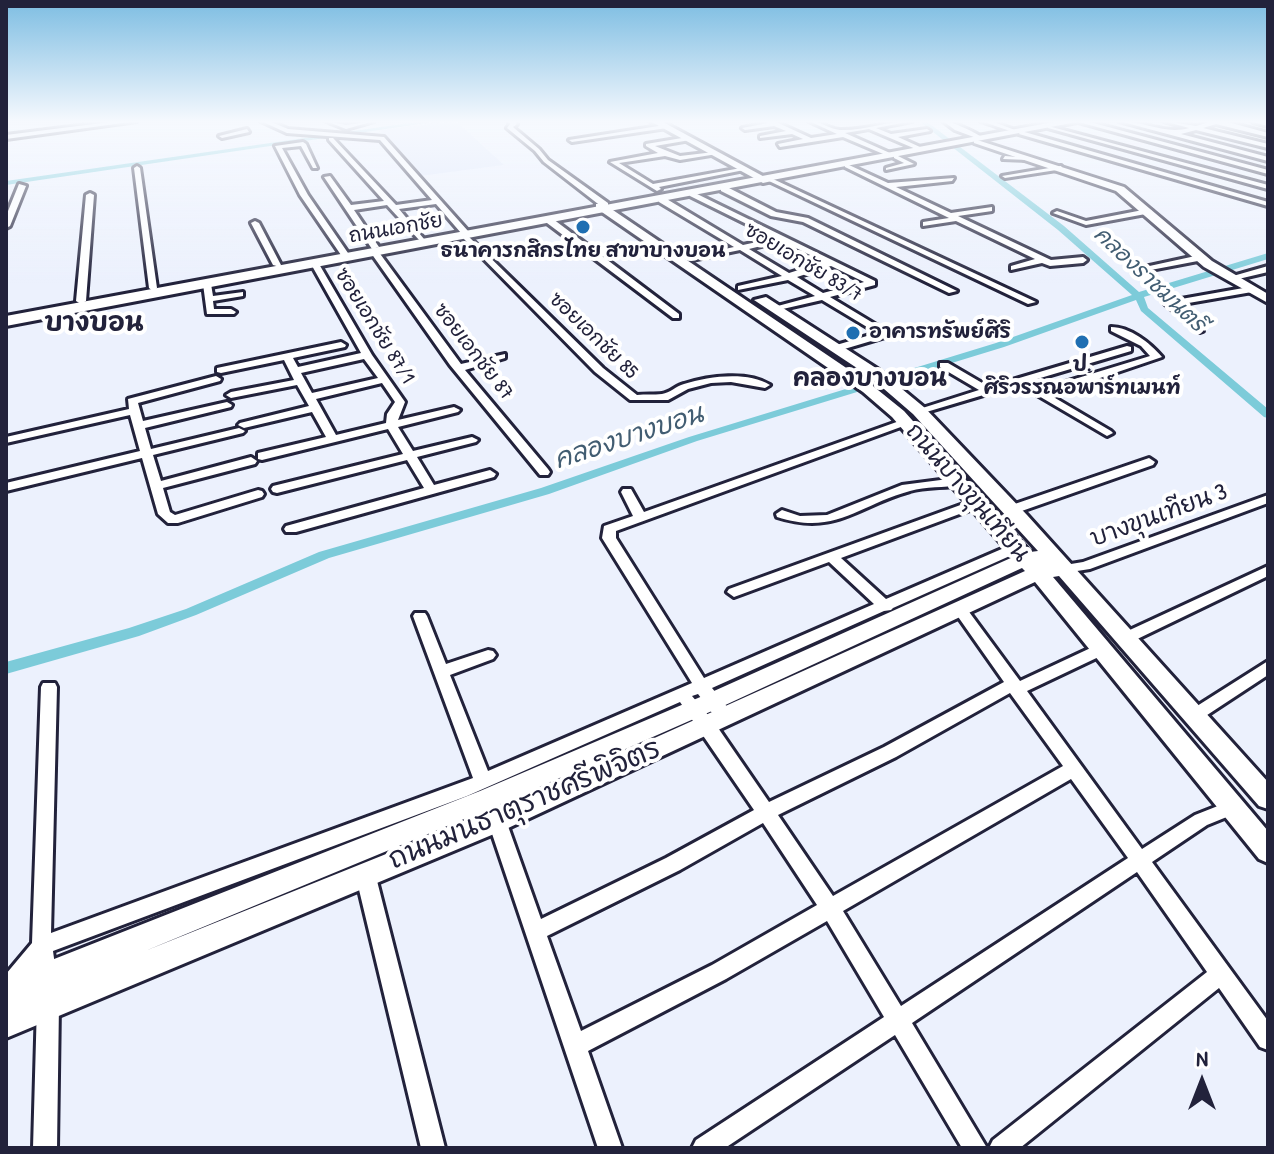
<!DOCTYPE html>
<html>
<head>
<meta charset="utf-8">
<style>
  body { margin:0 }
  #map { position:relative; width:1274px; height:1154px; overflow:hidden; background:#ecf1fd; font-family:"Patrick Hand",sans-serif }
  canvas { display:block }
  .frame { position:absolute; inset:0; border:8px solid #22223b; pointer-events:none }
  .north { position:absolute; left:1162px; top:1042px; width:80px; height:80px; -webkit-text-stroke:6px #fff; paint-order:stroke; rotate:0deg; font-size:22px; font-weight:700; line-height:32px; text-align:center; color:#22223b }
  .north::after { content:''; display:block; margin:auto; width:28px; height:36px; background:#22223b; clip-path:polygon(50% 0,100% 100%,50% 72%,0 100%) }
</style>
</head>
<body>
<div id="map">
<canvas width="1274" height="1154"></canvas>
<div class="frame"></div>
<div class="north">N</div>
</div>
<script>
const ctx = document.querySelector('canvas').getContext('2d');
ctx.lineJoin = 'round';
function paint(path, color) { ctx.fillStyle = color; ctx.fill(path, 'evenodd'); }
function stroke(path, color, width, dash) { ctx.strokeStyle = color; ctx.lineWidth = width; ctx.lineCap = dash ? 'butt' : 'round'; ctx.setLineDash(dash || []); ctx.stroke(path); }
function drawText(font, color, halo, rows, align = 'center') {
  ctx.font = font + ' "Patrick Hand","Playpen Sans Thai",sans-serif'; ctx.lineWidth = 8; ctx.setLineDash([]); ctx.textBaseline = 'middle'; ctx.strokeStyle = halo; ctx.fillStyle = color; for (const [text, x, y, turn = 0] of rows) {
    ctx.save(); ctx.translate(x, y); ctx.rotate((+turn || 0) * Math.PI / 180); ctx.textAlign = isNaN(turn) ? turn : align; if (halo) ctx.strokeText(text, 0, 0); ctx.fillText(text, 0, 0); ctx.restore();
  }
}
const built = new Path2D(`
  M456,121L504,165L420,176L379,130Z`);
const canal = new Path2D(`
  M423,121H440L6,185V181Z
  M919,121H926L1064,226L1139,292L1268,253V259L1144,297L1148,308L1268,409V418L1264,417L1141,311L1136,300L1004,347L697,441L549,494L329,558L196,615L139,636L6,674V662L129,628L186,609L319,552L541,488L689,437L996,343L1132,295L1058,230Z`);
const street = new Path2D(`
  M118,121H137L6,139V135Z
  M261,121H269L288,129L384,137L468,231L461,233L436,204L399,209L424,239L420,241L387,205L354,210L379,247L372,249L324,177L330,176L351,205L384,201L329,140V138H333L396,205L432,200L380,140L287,133Z
  M326,121L346,125L374,121L346,129Z
  M508,121H515L517,124L513,127L539,149L548,160L608,203V207H602L544,162L535,151L507,128L510,124Z
  M766,121H774L811,138L837,134L809,121C821,121 829,129 840,130C862,131 888,121 912,121L876,128L891,134L927,129L930,131L898,137L920,147L918,150L869,129L845,133L890,153L888,156L843,137L780,147L778,144L803,139L792,134L760,138V136L786,131L774,126L745,130L742,128L768,123Z
  M943,121C952,121 974,132 982,137L979,139L955,130Z
  M981,121H991L1015,130L1010,131Z
  M1075,121H1086L1268,170V174Z
  M1119,121C1144,121 1165,135 1189,128L1164,121L1196,126L1212,121H1224L1268,133V137L1216,124L1203,128L1268,144V148L1196,130L1181,134L1268,157V161Z
  M1252,121L1268,122V126L1253,122Z
  M665,125L667,128L572,142L569,140Z
  M1048,126L1268,185V189L1048,128Z
  M247,129L249,132L222,138L219,136Z
  M1021,131L1268,202V206L1019,134Z
  M688,137L690,140L655,146L680,156L714,152L717,154L680,160L665,156L619,163L653,184L741,168L744,170L659,187L661,189L657,191L610,162L658,153L646,146V144Z
  M303,142L306,144L317,168H313L301,146L282,148L308,195L348,253L347,255H341L300,195L275,146Z
  M894,156H898L914,164L886,170V168L904,163L894,158Z
  M1005,156L1031,158L1028,160L1003,159Z
  M845,165H849L888,183L954,178L952,181L896,187L951,213L992,207V211L958,216L1051,260L1083,257L1087,260L1083,263L1050,266L1042,263L1011,270V266L1035,259L956,221L923,226V222L949,218L845,167Z
  M137,166L140,168L157,288L153,291L149,288L134,168Z
  M1061,166L1063,169L1005,178L1002,176Z
  M769,179H773L1036,302L1028,304L769,181Z
  M19,184L26,186L10,226L6,228V216Z
  M721,187H727L776,212L808,218L957,291L949,293L803,222L771,216L721,191Z
  M693,192L875,281V285L830,297L888,332V336L841,350H833V346L877,333L822,300L774,311V307L815,296L788,280L738,290V286L782,276L740,250L692,260V256L734,247L659,202V198H665L743,245L775,238L690,196L689,194ZM781,241H782L824,262L789,273L749,249ZM831,266L864,282L823,293L797,277Z
  M90,193L94,195L86,301L81,304L76,301L86,195Z
  M1148,209L1152,211L1151,213L1086,225L1053,213L1057,211L1086,221Z
  M547,219H553L679,314V318H673L547,223Z
  M255,221L259,223L281,265L280,267L273,265L251,223Z
  M466,234L603,368L637,395C645,394 654,395 662,394C670,393 676,386 684,384C709,376 748,371 770,385L765,388L731,382L711,383L688,389L668,400H630L595,372L463,238L462,236Z
  M372,251H378L461,364L505,354V358L465,370L548,469L550,472L548,475H540L450,365L371,253Z
  M1200,255L1204,258L1203,260L1135,273L1131,270Z
  M312,262L319,264L372,355L405,402L398,420L454,407L460,410L458,412L398,427L413,451L472,437L478,440L476,442L417,457L434,485L490,470L496,474L494,477L296,532H286L284,529L286,526L424,488L407,460L277,493L273,492L271,489L273,486L403,454L388,429L262,460L258,459V453L326,437L312,412L244,428L238,425L240,423L309,406L297,385L231,398L226,395L231,392L294,380L284,360L221,373L217,372V368L341,342L346,345L345,347L293,358L298,367L361,353L311,264ZM364,359L378,378L312,393L301,373ZM382,383L395,402L387,414L386,423L336,435L316,399Z
  M1268,266V272L1230,281L1226,278Z
  M207,281L211,284L213,296L243,292V296L213,301L214,309H231L236,312L234,314H207L203,284Z
  M1249,287L1253,290L1252,292L1177,305L1203,327V331L1200,332L1165,304L1170,301Z
  M1111,327C1130,327 1150,343 1162,357L1050,395L1111,431L1113,433L1107,436L1032,392L1150,356L1141,346L1111,331Z
  M1127,346L1131,347V351L923,413L919,414L913,411L979,390L940,367V363H948L989,387Z
  M216,376L221,379L220,381L138,403L143,421L227,402L232,405L231,407L145,428L151,449L239,428L245,431L243,433L153,455L161,481L251,457L257,461L255,464L163,488L170,512L175,515L258,490L262,491L264,494L262,497L178,523H168L158,514L142,458L6,491V483L140,451L130,415L6,443V437L129,409L128,399Z
  M905,419L909,420V424L616,531V538L704,678L874,604L829,562L734,597L727,592L729,589L977,499L983,503L981,506L841,558L886,599L1011,545H1021L1023,548L1021,551L893,608L891,610L884,611L712,688L732,713L734,717L732,721C716,725 707,705 698,694L692,696L714,722L769,802L884,747L1004,682L954,611L952,608L954,605H964L1020,681L1097,645H1107L1110,649L1107,653L1027,691L1142,849L1195,815L1233,800L1239,802L1242,807L1239,812L1207,825L1152,862L1268,1021V1050L1260,1047L1219,988L1020,1148H989L993,1140L1207,972L1137,872L912,1023L987,1148H962L895,1035L725,1148H692L696,1140L884,1017L827,921L726,979L588,1051L622,1148H598L480,798L483,793L489,791L495,793L498,798L541,919L666,858L754,810L680,702L467,796L53,951L57,980L53,987L46,990L39,987L35,971L14,998L6,1001V974L32,943L41,687L43,683H55L57,687L51,933L473,778L413,616L415,613H425L427,616L446,664L488,650L493,651L496,655L493,659L450,675L488,771L692,683L602,538L604,526L633,516L621,492L623,489H631L644,512ZM1010,693L1063,766L833,896L778,815L896,757ZM1071,779L1128,858L901,1006L843,911ZM763,823L817,905L712,965L581,1031L547,936L680,870Z
  M1149,458L1155,462L1153,465L1016,513L1011,514L1005,510L1006,507Z
  M956,478L962,482L960,485C944,488 926,486 910,491C858,505 836,536 777,517L776,514L782,510L800,516L827,515L902,485Z
  M1268,495V503L1090,569L1064,573L1057,569L1059,566L1083,562Z
  M1268,566V576L1129,643H1119L1116,639L1119,635Z
  M1268,661V675L1198,721L1192,723L1186,721L1184,717L1186,713Z
  M365,865L372,867L375,873L445,1148H421L355,873L358,867Z
  M48,993L56,997L59,1004L57,1148H33L37,1004L40,997Z`);
const secondary = new Path2D(`
  M650,121H661L772,181L763,183Z
  M974,139L1124,187L1212,261L1268,294V303L1204,267L1116,191L974,143Z
  M596,204H604L873,386L904,411L1030,552L1038,551L913,414L869,376L754,300L766,297L879,370L925,408L1027,515L1268,782V809L1259,806L1059,576L1053,577L1268,831V863L1259,859L1035,582L506,829L6,1038V978L480,791L705,695L1013,557L892,417L863,392L596,208ZM1022,568L1025,571L488,813L145,951L498,805L721,707Z`);
const primary = new Path2D(`
  M1059,121H1082L6,326V316Z`);
const markers = [
  [583,227,8,"#1f6fb2"],
  [853,333,8,"#1f6fb2"],
  [1082,342,8,"#1f6fb2"]
];
const farStreetnames = [
  ["ถนนเอกชัย",396,229,-10],
  ["ซอยเอกชัย 83/7",803,263,31],
  ["ซอยเอกชัย 87/1",374,326,58],
  ["ซอยเอกชัย 85",593,336,44],
  ["ซอยเอกชัย 87",473,352,52]
];
const farPoinames = [
  ["ธนาคารกสิกรไทย สาขาบางบอน",583,252],
  ["อาคารทรัพย์ศิริ",869,333,"left"],
  ["ป.",1082,366],
  ["ศิริวรรณอพาร์ทเมนท์",1082,389]
];
const farWaternames = [
  ["คลองราชมนตรี",1149,280,43]
];
const farQuarternames = [
  ["คลองบางบอน",870,380]
];
const streetNames = [
  ["ถนนบางขุนเทียน",967,493,49],
  ["บางขุนเทียน 3",1159,516,-20]
];
const farDistrictnames = [
  ["บางบอน",94,324]
];
const waterNames = [
  ["คลองบางบอน",629,438,-18]
];
const nearStreetnames = [
  ["ถนนมนธาตุราชศรีพิจิตร",525,805,-23]
];
paint(built, '#dfe7fb');
paint(canal, '#7ccbd9');
stroke(street, '#22223b', 6);
stroke(secondary, '#22223b', 6);
stroke(primary, '#22223b', 6);
paint(street, '#fff');
paint(secondary, '#fff');
paint(primary, '#fff');
const sky = ctx.createLinearGradient(0, 0, 0, 283);
sky.addColorStop(0, '#7dbde2');
sky.addColorStop(0.43, '#f6f9fe');
sky.addColorStop(1, '#f6f9fe00');
ctx.fillStyle = sky;
ctx.fillRect(0, 0, 1274, 283);
for (const [x, y, r, color] of markers) { const dot = new Path2D(); dot.arc(x, y, r, 0, 2 * Math.PI); ctx.fillStyle = color; ctx.fill(dot); stroke(dot, '#fff', 3); }
drawText('20px', '#22223b', '#fff', farStreetnames);
drawText('bold 20px', '#22223b', '#fff', farPoinames);
drawText('italic 22px', '#425d72', '#fff', farWaternames);
drawText('bold 24px', '#22223b', '#fff', farQuarternames);
drawText('24px', '#22223b', '#fff', streetNames);
drawText('bold 26px', '#22223b', '#fff', farDistrictnames);
drawText('italic 26px', '#425d72', '#fff', waterNames);
drawText('28px', '#22223b', '#fff', nearStreetnames);
</script>
</body>
</html>
